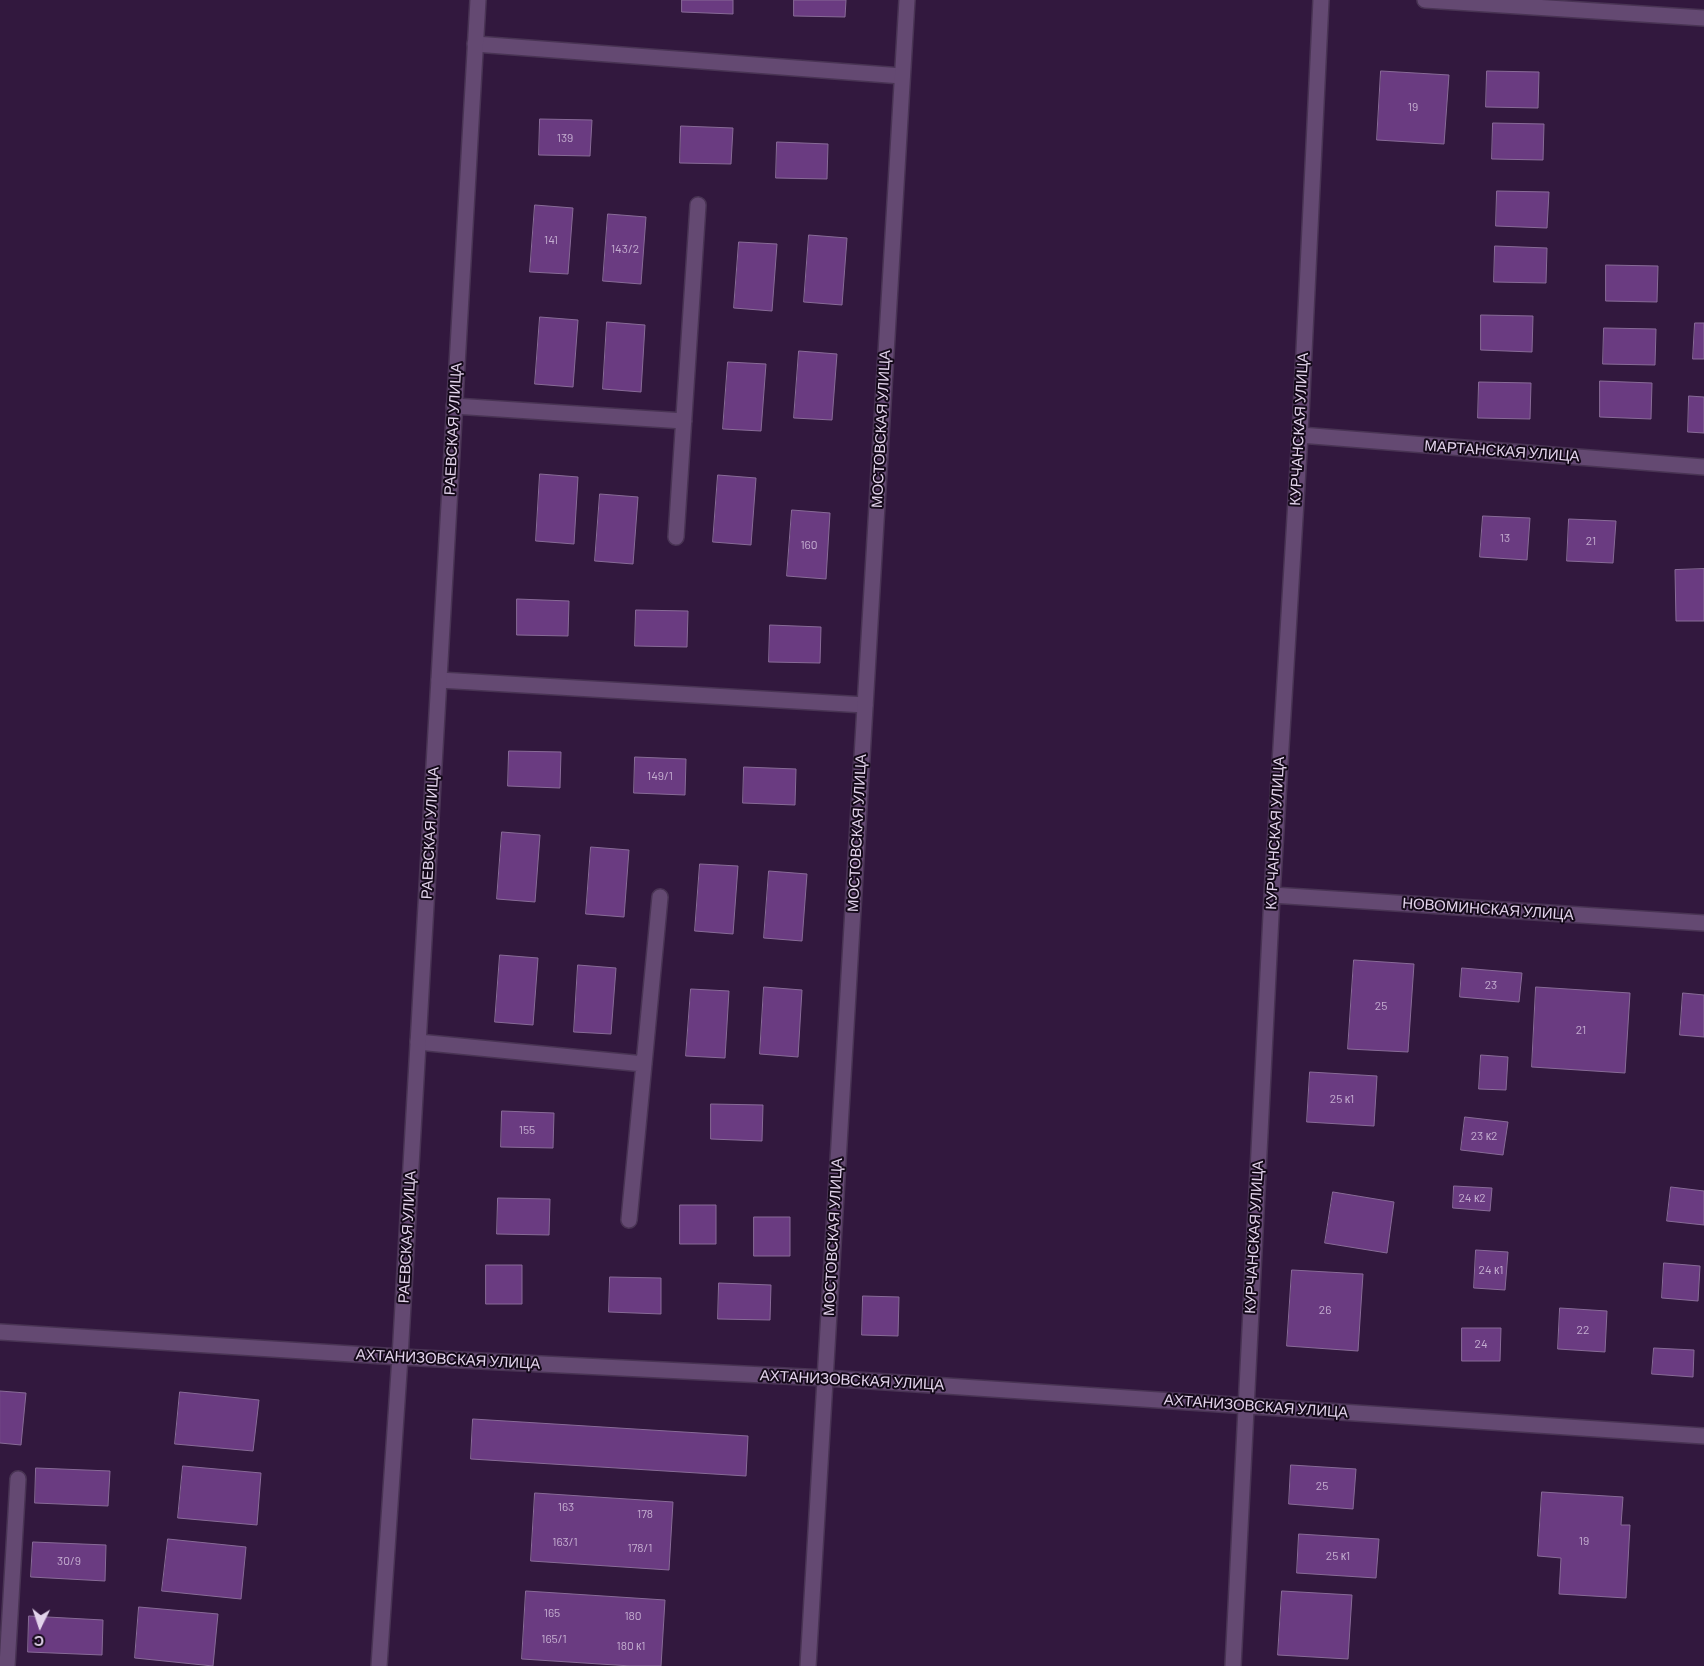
<!DOCTYPE html>
<html>
<head>
<meta charset="utf-8">
<style>
  body { margin:0 }
  #map { position:relative; width:1704px; height:1666px; overflow:hidden; background:#32183e; font-family:Barlow,sans-serif }
  canvas { display:block }
  .north { position:absolute; left:15px; top:1601px; width:50px; height:50px; -webkit-text-stroke:4px #140919; paint-order:stroke; rotate:184deg; font-size:14px; font-weight:700; line-height:20px; text-align:center; color:#e2d3eb }
  .north::after { content:''; display:block; margin:auto; width:18px; height:22px; background:#e2d3eb; clip-path:polygon(50% 0,100% 100%,50% 72%,0 100%) }
</style>
</head>
<body>
<div id="map">
<canvas width="1704" height="1666"></canvas>
<div class="north">С</div>
</div>
<script>
const ctx = document.querySelector('canvas').getContext('2d');
ctx.lineJoin = 'round';
function paint(path, color) { ctx.fillStyle = color; ctx.fill(path, 'evenodd'); }
function stroke(path, color, width, dash) { ctx.strokeStyle = color; ctx.lineWidth = width; ctx.lineCap = dash ? 'butt' : 'round'; ctx.setLineDash(dash || []); ctx.stroke(path); }
function drawText(font, color, halo, rows, align = 'center') {
  ctx.font = font + ' Barlow,sans-serif'; ctx.lineWidth = 4; ctx.setLineDash([]); ctx.textBaseline = 'middle'; ctx.strokeStyle = halo; ctx.fillStyle = color; for (const [text, x, y, turn = 0] of rows) {
    ctx.save(); ctx.translate(x, y); ctx.rotate((+turn || 0) * Math.PI / 180); ctx.textAlign = isNaN(turn) ? turn : align; if (halo) ctx.strokeText(text, 0, 0); ctx.fillText(text, 0, 0); ctx.restore();
  }
}
const building = new Path2D(`
  M682,0H733V14L682,12Z
  M794,0H846L845,17L794,16Z
  M1381,71L1449,75L1444,144L1377,140Z
  M1487,71L1539,72L1538,108L1486,107Z
  M540,119L592,120L590,156L539,155Z
  M1493,123L1544,124L1543,160L1492,159Z
  M681,126L733,128L731,164L680,163Z
  M777,142L828,144L827,179L776,178Z
  M1497,191L1549,192L1547,228L1496,226Z
  M535,205L573,208L568,274L530,272Z
  M608,214L646,217L641,284L603,281Z
  M809,235L847,238L842,305L804,302Z
  M739,242L777,244L772,311L734,308Z
  M1495,246L1547,248L1546,283L1494,282Z
  M1606,265L1658,266L1657,302L1606,301Z
  M1481,315L1533,316L1532,352L1481,350Z
  M540,317L578,320L573,387L535,384Z
  M607,322L645,325L641,392L603,389Z
  M1695,323H1704V359H1693Z
  M1604,328L1656,329L1655,365L1603,364Z
  M799,351L837,354L832,420L794,418Z
  M728,362L766,364L761,431L723,429Z
  M1600,381L1652,383L1651,419L1600,417Z
  M1479,382L1531,383L1530,419L1478,418Z
  M1689,396L1704,397V433L1688,432Z
  M540,474L578,477L574,544L536,541Z
  M718,475L756,478L751,545L713,542Z
  M600,494L638,497L633,564L595,561Z
  M792,510L830,513L826,579L787,576Z
  M1483,516L1530,518L1527,560L1480,557Z
  M1569,519L1616,521L1613,563L1567,561Z
  M1704,569V621H1676L1675,570Z
  M517,599L569,601L568,636L517,635Z
  M636,610L688,611L687,647L635,646Z
  M770,625L821,627L820,663L769,662Z
  M509,751L561,752L560,788L508,786Z
  M635,757L686,759L685,795L634,793Z
  M744,767L796,769L795,805L743,803Z
  M502,832L540,835L535,902L497,899Z
  M591,847L629,850L624,917L586,914Z
  M700,864L738,866L733,934L695,931Z
  M769,871L807,874L802,941L764,938Z
  M500,955L538,958L533,1025L495,1022Z
  M1354,960L1414,964L1408,1052L1348,1049Z
  M578,965L616,968L611,1034L574,1032Z
  M1462,968L1522,973L1519,1002L1460,997Z
  M764,987L802,990L798,1057L760,1054Z
  M1536,987L1630,993L1625,1073L1532,1067Z
  M691,989L729,991L725,1058L686,1056Z
  M1683,993L1704,995V1037L1680,1035Z
  M1481,1055L1508,1057L1506,1090L1479,1089Z
  M1310,1072L1377,1076L1374,1126L1307,1122Z
  M711,1104L763,1105L762,1141L711,1139Z
  M502,1111L554,1113L553,1148L501,1147Z
  M1465,1117L1508,1122L1503,1155L1461,1150Z
  M1454,1186L1492,1188L1490,1211L1453,1208Z
  M1671,1187L1704,1191V1225L1667,1221Z
  M1333,1192L1394,1202L1387,1253L1325,1243Z
  M498,1198L550,1199L549,1235L497,1234Z
  M680,1205H716V1244H680Z
  M754,1217H790V1256H754Z
  M1476,1250L1508,1252L1505,1290L1474,1288Z
  M1664,1263L1700,1266L1698,1301L1662,1298Z
  M486,1265H522V1304H486Z
  M1292,1270L1363,1274L1358,1351L1287,1346Z
  M610,1277L661,1278V1314L609,1312Z
  M719,1283L771,1285L770,1320L718,1319Z
  M863,1296L899,1297L898,1336L862,1335Z
  M1560,1308L1607,1311L1605,1352L1558,1349Z
  M1462,1328H1501L1500,1361H1462Z
  M1654,1348L1694,1350L1693,1377L1652,1374Z
  M0,1391L26,1393L21,1445L0,1443Z
  M180,1392L259,1400L253,1451L175,1444Z
  M473,1419L748,1436L746,1476L471,1459Z
  M1291,1465L1356,1469L1353,1509L1289,1504Z
  M183,1466L261,1473L257,1525L178,1518Z
  M36,1468L110,1471L108,1506L35,1503Z
  M1542,1492L1623,1497L1621,1525H1630L1626,1598L1559,1594L1561,1558L1538,1556Z
  M535,1493L673,1502L669,1570L531,1561Z
  M1299,1534L1379,1539L1376,1578L1297,1573Z
  M168,1539L246,1547L241,1599L162,1591Z
  M33,1542L106,1545L105,1581L31,1577Z
  M526,1591L665,1600L661,1666H631L522,1659Z
  M1282,1591L1352,1595L1348,1659L1278,1655Z
  M139,1607L218,1614L213,1666L135,1658Z
  M29,1616L103,1620L102,1655L28,1652Z`);
const lane = new Path2D(`
  M475,44L902,76
  M454,406L684,421
  M676,537L698,205
  M439,680L865,705
  M418,1042L644,1064
  M629,1220L660,897
  M7,1666L18,1479`);
const street = new Path2D(`
  M1425,0L1704,18
  M1300,435L1704,467
  M1272,895L1704,923
  M0,1332L400,1357L825,1378L1704,1436
  M379,1666L400,1357L478,0
  M808,1666L907,0
  M1233,1666L1272,895L1300,435L1321,0`);
const numberNames = [
  ["19",1413,107],
  ["139",565,138],
  ["141",551,240],
  ["143/2",625,249],
  ["13",1505,538],
  ["21",1591,541],
  ["160",809,545],
  ["149/1",660,776],
  ["23",1491,985],
  ["25",1381,1006],
  ["21",1581,1030],
  ["25 к1",1342,1099],
  ["155",527,1130],
  ["23 к2",1484,1136],
  ["24 к2",1472,1198],
  ["24 к1",1491,1270],
  ["26",1325,1310],
  ["22",1583,1330],
  ["24",1481,1344],
  ["25",1322,1486],
  ["163",566,1507],
  ["178",645,1514],
  ["19",1584,1541],
  ["163/1",565,1542],
  ["178/1",640,1548],
  ["25 к1",1338,1556],
  ["30/9",69,1561],
  ["165",552,1613],
  ["180",633,1616],
  ["165/1",554,1639],
  ["180 к1",631,1646]
];
const streetNames = [
  ["РАЕВСКАЯ УЛИЦА",453,429,-87],
  ["МОСТОВСКАЯ УЛИЦА",881,429,-87],
  ["КУРЧАНСКАЯ УЛИЦА",1299,429,-87],
  ["МАРТАНСКАЯ УЛИЦА",1502,451,4],
  ["РАЕВСКАЯ УЛИЦА",430,833,-87],
  ["МОСТОВСКАЯ УЛИЦА",857,833,-87],
  ["КУРЧАНСКАЯ УЛИЦА",1275,833,-87],
  ["НОВОМИНСКАЯ УЛИЦА",1488,909,4],
  ["РАЕВСКАЯ УЛИЦА",407,1237,-87],
  ["МОСТОВСКАЯ УЛИЦА",833,1237,-87],
  ["КУРЧАНСКАЯ УЛИЦА",1254,1237,-87],
  ["АХТАНИЗОВСКАЯ УЛИЦА",448,1359,3],
  ["АХТАНИЗОВСКАЯ УЛИЦА",852,1380,3],
  ["АХТАНИЗОВСКАЯ УЛИЦА",1256,1406,4]
];
paint(building, '#6a3b81');
stroke(building, '#886b97', 1);
stroke(lane, '#493454', 18);
stroke(street, '#493454', 18);
stroke(lane, '#644972', 15);
stroke(street, '#644972', 15);
drawText('12px', '#c4add0', null, numberNames);
drawText('15px', '#e2d3eb', '#140919', streetNames);
</script>
</body>
</html>
